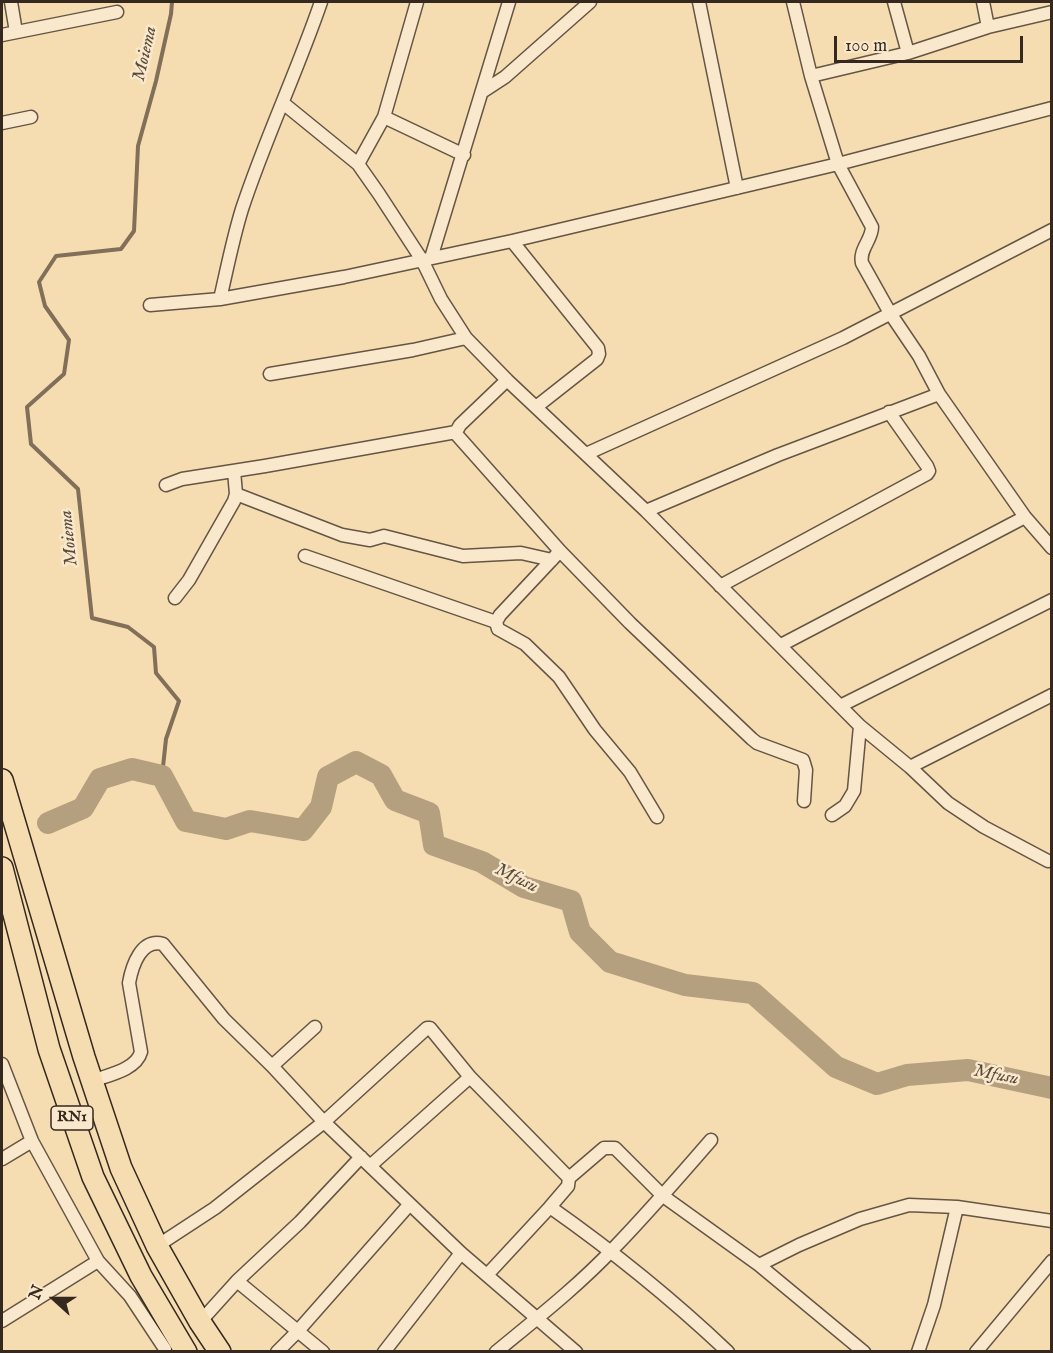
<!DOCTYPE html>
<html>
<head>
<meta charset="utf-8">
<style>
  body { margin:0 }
  #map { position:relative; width:1053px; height:1353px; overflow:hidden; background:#f6dcb1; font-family:"IM FELL English",serif }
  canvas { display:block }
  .frame { position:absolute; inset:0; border:3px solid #34281f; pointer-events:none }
  .north { position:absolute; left:24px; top:1269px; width:60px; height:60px; -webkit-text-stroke:4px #f9e8cc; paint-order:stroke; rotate:291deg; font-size:16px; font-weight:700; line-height:24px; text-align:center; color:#34281f }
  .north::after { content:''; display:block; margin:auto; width:21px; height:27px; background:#34281f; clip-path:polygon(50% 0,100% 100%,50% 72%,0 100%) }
  .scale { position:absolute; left:834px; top:36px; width:189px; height:27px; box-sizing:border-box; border:3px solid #34281f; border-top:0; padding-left:8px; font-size:18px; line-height:21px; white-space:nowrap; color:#34281f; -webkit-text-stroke:4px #f9e8cc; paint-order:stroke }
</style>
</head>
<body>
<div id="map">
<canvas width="1053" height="1353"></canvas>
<div class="frame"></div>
<div class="north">N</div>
<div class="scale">100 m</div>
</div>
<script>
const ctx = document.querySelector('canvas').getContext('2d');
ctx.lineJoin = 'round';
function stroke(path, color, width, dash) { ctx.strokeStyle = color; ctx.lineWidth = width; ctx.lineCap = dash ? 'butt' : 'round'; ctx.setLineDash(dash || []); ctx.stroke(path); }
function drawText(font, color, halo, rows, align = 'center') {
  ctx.font = font + ' "IM FELL English",serif'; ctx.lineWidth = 5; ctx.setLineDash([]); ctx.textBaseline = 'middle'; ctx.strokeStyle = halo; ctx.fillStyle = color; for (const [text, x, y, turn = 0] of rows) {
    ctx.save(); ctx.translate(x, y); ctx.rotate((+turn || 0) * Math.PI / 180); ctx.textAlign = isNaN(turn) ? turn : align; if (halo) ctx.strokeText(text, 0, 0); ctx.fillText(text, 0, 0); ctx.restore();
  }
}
const stream = new Path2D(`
  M162,776L166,739L179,701L156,673L154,647L128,627L92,618L78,489L31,444L27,407L64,374L69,340L45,306L39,282L56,256L121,249L134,231L138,146L156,81L171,14L172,2`);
const river = new Path2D(`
  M48,823L83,808L100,779L132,769L162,776L186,821L226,829L250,821L303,830L321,807L328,777L356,762L381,775L395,800L429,813L434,845L482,862L524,887L571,901L580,932L610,962L685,985L753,993L836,1067L877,1084L907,1075L968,1070L1052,1088`);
const minor = new Path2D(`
  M11,2L16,32
  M699,2L737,188
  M793,2L811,76L838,164L872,227C872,240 859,249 862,263L890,313L919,356L939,394L1025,517L1052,548
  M894,2L908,53
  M983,2L988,27
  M2,35L117,12
  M811,76L908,53L988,27L1052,12
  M482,92L505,77L590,2
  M283,103L358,164L379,194L422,260L441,299L466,338L507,380L646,511L860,726L910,767L948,803L984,827L1048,861
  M384,117L464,155
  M2,123L31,117
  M358,164L384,117L417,2
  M512,241L598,348L599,354L597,359L536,407
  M431,258L509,2
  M220,299C227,269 233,238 242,209C265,139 297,72 321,2
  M150,305L220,299L344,277L512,241L838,164L1052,108
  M270,374L413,350L466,338
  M507,380L460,425L456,432L457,435L560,551L630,623L752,739L757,743L803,760L806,770L804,801
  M586,454L843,338L1052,230
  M166,485L182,479L265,466L456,432
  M236,494L342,535L370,540L384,536L463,556L521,553L552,560
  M646,511L778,455L939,394
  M560,551L500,615L496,622L498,629L525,644L559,677L595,730L630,772L657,817
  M305,556L496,622
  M720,586L927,474L929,471L927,466L889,412
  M175,598L189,580L234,501L236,494L234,471
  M781,645L1025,517
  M840,706L1052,600
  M910,767L1052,695
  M832,815L845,806L854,791L860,726
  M2,1064L32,1141L98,1261
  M272,1066L315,1027
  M92,1081C108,1075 136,1070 141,1052L129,983C132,966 141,938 163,944L224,1019L272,1066L324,1122L461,1253L576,1352
  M2,1159L32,1141
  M370,1166L470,1077
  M569,1178L604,1148H615L663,1196L759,1265L864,1352
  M157,1246L215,1208L324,1122L427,1028H430L470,1077L569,1178L568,1186L550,1207C614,1252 671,1298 728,1352
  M759,1265L799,1245L860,1219L909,1205L957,1207L1052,1221
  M487,1275L550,1207
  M237,1281L323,1352
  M2,1321L98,1261L130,1296L165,1349
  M200,1322L237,1281L300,1222L361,1157
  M277,1352L297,1332L409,1205
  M384,1352L461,1253
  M496,1352C536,1319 578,1286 613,1249C647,1214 679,1177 711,1140
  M918,1352L934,1305L957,1207
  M976,1352L1052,1261`);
const trunk = new Path2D(`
  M2,780L84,1057L121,1168L157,1246L200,1322L220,1352
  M2,868L49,1049L93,1177L141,1276L186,1352`);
const shields = [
  [72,1118,42]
];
const shieldNames = [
  ["RN1",72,1118]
];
const waterNames = [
  ["Moiema",146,54,-77],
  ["Moiema",70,538,-96],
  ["Mfusu",516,879,26],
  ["Mfusu",996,1076,11]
];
stroke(stream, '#816f59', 4);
stroke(river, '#b49f7f', 22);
stroke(minor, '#645544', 15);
stroke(trunk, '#34281f', 24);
stroke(minor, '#f9e8cc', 12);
stroke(trunk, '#f6dcb1', 21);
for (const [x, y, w] of shields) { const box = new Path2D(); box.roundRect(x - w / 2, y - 12, w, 24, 4.5); ctx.fillStyle = '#f9e8cc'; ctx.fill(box); stroke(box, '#34281f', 1.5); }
drawText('bold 15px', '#34281f', null, shieldNames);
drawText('italic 18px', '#5a4c3c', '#f9e8cc', waterNames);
</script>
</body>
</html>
